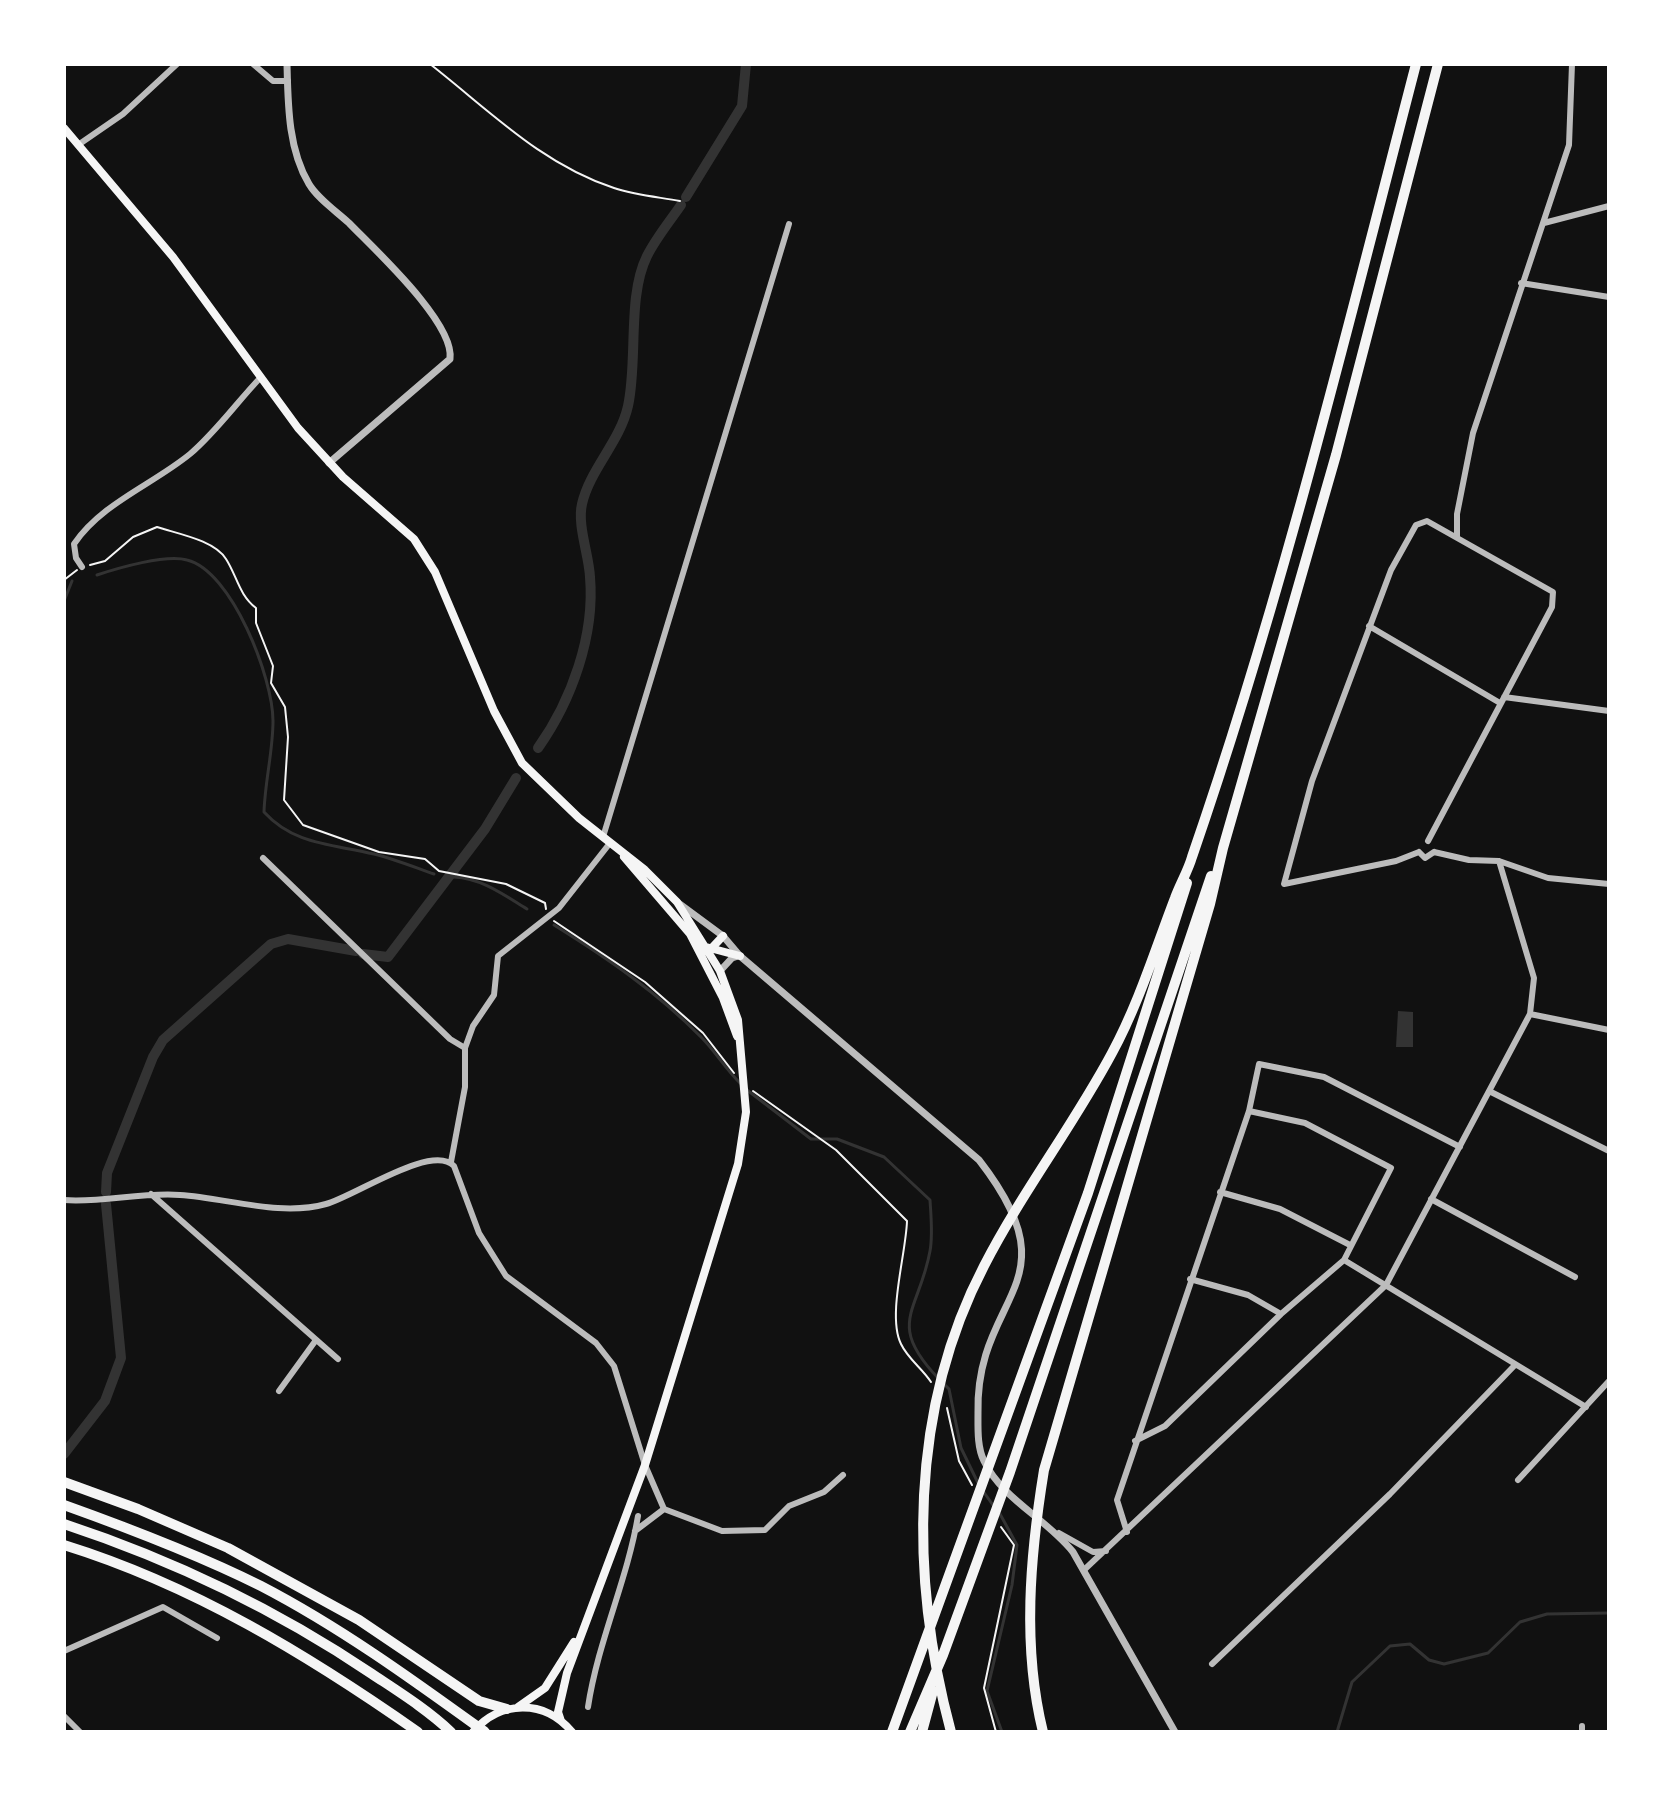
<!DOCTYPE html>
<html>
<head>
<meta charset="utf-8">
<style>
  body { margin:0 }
  #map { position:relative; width:1673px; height:1796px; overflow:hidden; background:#111; font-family:Signika,sans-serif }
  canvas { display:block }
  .frame { position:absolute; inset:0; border:66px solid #fff; pointer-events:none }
</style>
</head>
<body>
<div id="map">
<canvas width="1673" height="1796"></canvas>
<div class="frame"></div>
</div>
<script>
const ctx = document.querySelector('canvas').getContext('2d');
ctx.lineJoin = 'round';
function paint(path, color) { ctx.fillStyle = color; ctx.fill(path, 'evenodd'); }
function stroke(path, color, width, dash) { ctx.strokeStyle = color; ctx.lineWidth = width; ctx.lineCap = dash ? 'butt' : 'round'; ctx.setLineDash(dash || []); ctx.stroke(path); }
const water = new Path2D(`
  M1398,1011L1413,1012V1047H1396Z`);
const stream = new Path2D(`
  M97,575C118,568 166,554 187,560C232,571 273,678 273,721C273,751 265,781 264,812C294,845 332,844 374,854C394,859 414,867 434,874
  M64,601L72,581
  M454,877C481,878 504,895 527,909
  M554,925C607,958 657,992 701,1037C716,1052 726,1070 741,1084
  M747,1090L811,1139H837L884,1157L930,1200C931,1217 933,1235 930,1251C919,1312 885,1323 939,1379
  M944,1384L949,1389L961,1448L979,1485
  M983,1491L995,1508
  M1000,1514L1017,1545L1012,1585L987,1691L1002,1732
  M1337,1732L1352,1682L1390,1646L1410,1644L1429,1660L1444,1664L1488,1653L1520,1622L1547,1614L1609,1613`);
const canal = new Path2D(`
  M686,197L742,106L746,64
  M538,748C572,700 595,635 590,577C589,555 577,525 582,504C590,469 620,442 628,406C638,361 627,296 647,256C656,238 670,221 681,205
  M363,954L388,957L485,829L516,778
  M106,1192L107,1173L153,1057L163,1040L271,944L288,939L356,951
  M64,1454L105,1401L121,1358L106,1204`);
const path = new Path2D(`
  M430,64C489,110 541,164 614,188C635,195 658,197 680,201
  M90,565L105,561L133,537L157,527C178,534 214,540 226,559C237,576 239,595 256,608V623L273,666L271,683L285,707L288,737L284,800L303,825L379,852L425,859L439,871L506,884L545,903L546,909
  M64,580L77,570
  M554,921L645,982L703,1033L734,1073
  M753,1091L836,1150L907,1221C906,1254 887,1316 901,1344C908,1359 922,1368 931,1382
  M947,1408L959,1461L972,1485
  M996,1732L984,1688L1014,1545L1001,1527`);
const minor = new Path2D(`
  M253,64L273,81H288
  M78,145L123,114L177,64
  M1544,223L1609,206
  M1521,283L1609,297
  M1457,536V514L1473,433L1569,145L1572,64
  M82,567L76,558L74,544C102,503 152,485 190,454C216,432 237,402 261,377
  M1369,626L1500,703
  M1504,697L1609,711
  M603,837L789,224
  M1419,852L1396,861L1284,884L1312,781L1391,570L1416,525L1427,521L1553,592L1552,607L1428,841
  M1419,852L1425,858L1434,852
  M1434,852L1469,860L1499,861L1548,878L1609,884
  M263,858L450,1039L465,1048
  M1530,1014L1609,1030
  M1491,1092L1609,1151
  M451,1162L465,1087V1048L473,1026L494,995L498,956L559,908L610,843
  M1220,1192L1280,1209L1350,1245
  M151,1194L338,1359
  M1431,1199L1575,1277
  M64,1200C102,1203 141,1192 180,1195C227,1198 280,1217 326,1204C355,1196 432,1143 454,1166L479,1233L506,1276L596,1343L614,1366L645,1465L664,1509L722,1531L765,1530L789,1506L824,1492L843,1475
  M1344,1260L1586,1407
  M1190,1279L1248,1295L1281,1314
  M279,1391L316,1340
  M1135,1441L1165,1426L1281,1314L1344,1260L1391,1168L1305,1123L1249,1111
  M1518,1480L1609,1381
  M635,1531L664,1509
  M1127,1532L1117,1500L1249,1111L1259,1064L1324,1077L1460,1147
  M1059,1533L1093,1552L1106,1551
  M1085,1569L1386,1285L1530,1014L1534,978L1499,861
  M64,1651L163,1607L217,1638
  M1212,1664L1390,1494L1515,1365
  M588,1707C598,1641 627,1581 638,1516
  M64,1716L80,1732
  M1582,1732V1726`);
const tertiary = new Path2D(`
  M287,64C288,104 288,149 309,184C318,199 336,211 349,223C374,249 455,323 450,359L329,463
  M677,902L723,936L740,956L979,1160C1077,1286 975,1293 978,1413C978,1428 977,1447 984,1461C1002,1499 1047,1519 1073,1552L1175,1732
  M720,971L732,958L738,956`);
const secondary = new Path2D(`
  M64,128L173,257L298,428L343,477L414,539L435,572L494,711L522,763L579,818L645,870L677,902L720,971L738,1020L746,1112L738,1164L645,1465L567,1673L558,1712L561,1721
  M624,857L690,934L723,998L737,1036
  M706,947L740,956
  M708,952L723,936
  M518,1707L545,1688L574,1642
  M473,1732C500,1700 545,1699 572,1732`);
const trunk = new Path2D(`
  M64,1482L138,1509L228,1548L359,1620L479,1701L507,1709
  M64,1545C193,1585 308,1655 418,1732`);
const motorway = new Path2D(`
  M64,1505C131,1529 197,1554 261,1586C340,1627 413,1680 485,1732
  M64,1524C173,1560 277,1610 372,1674C399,1692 428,1710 451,1732
  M892,1732L1088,1193L1187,883
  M910,1732L943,1655L1010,1472L1211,876
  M922,1732L933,1691
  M951,1732C910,1579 909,1410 984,1266C1022,1192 1073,1126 1112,1053C1139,1003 1155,950 1175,898C1180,884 1188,871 1192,857C1282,597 1347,330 1416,64
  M1043,1732C1022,1647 1030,1556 1044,1470L1210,904L1223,848L1336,455L1438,64`);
paint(water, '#333');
stroke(stream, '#333', 3);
stroke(canal, '#333', 10);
stroke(path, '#f5f5f5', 2);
stroke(minor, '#bcbcbc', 6);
stroke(tertiary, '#bcbcbc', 7);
stroke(secondary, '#f5f5f5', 8);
stroke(trunk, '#f5f5f5', 10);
stroke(motorway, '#f5f5f5', 10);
</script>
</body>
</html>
